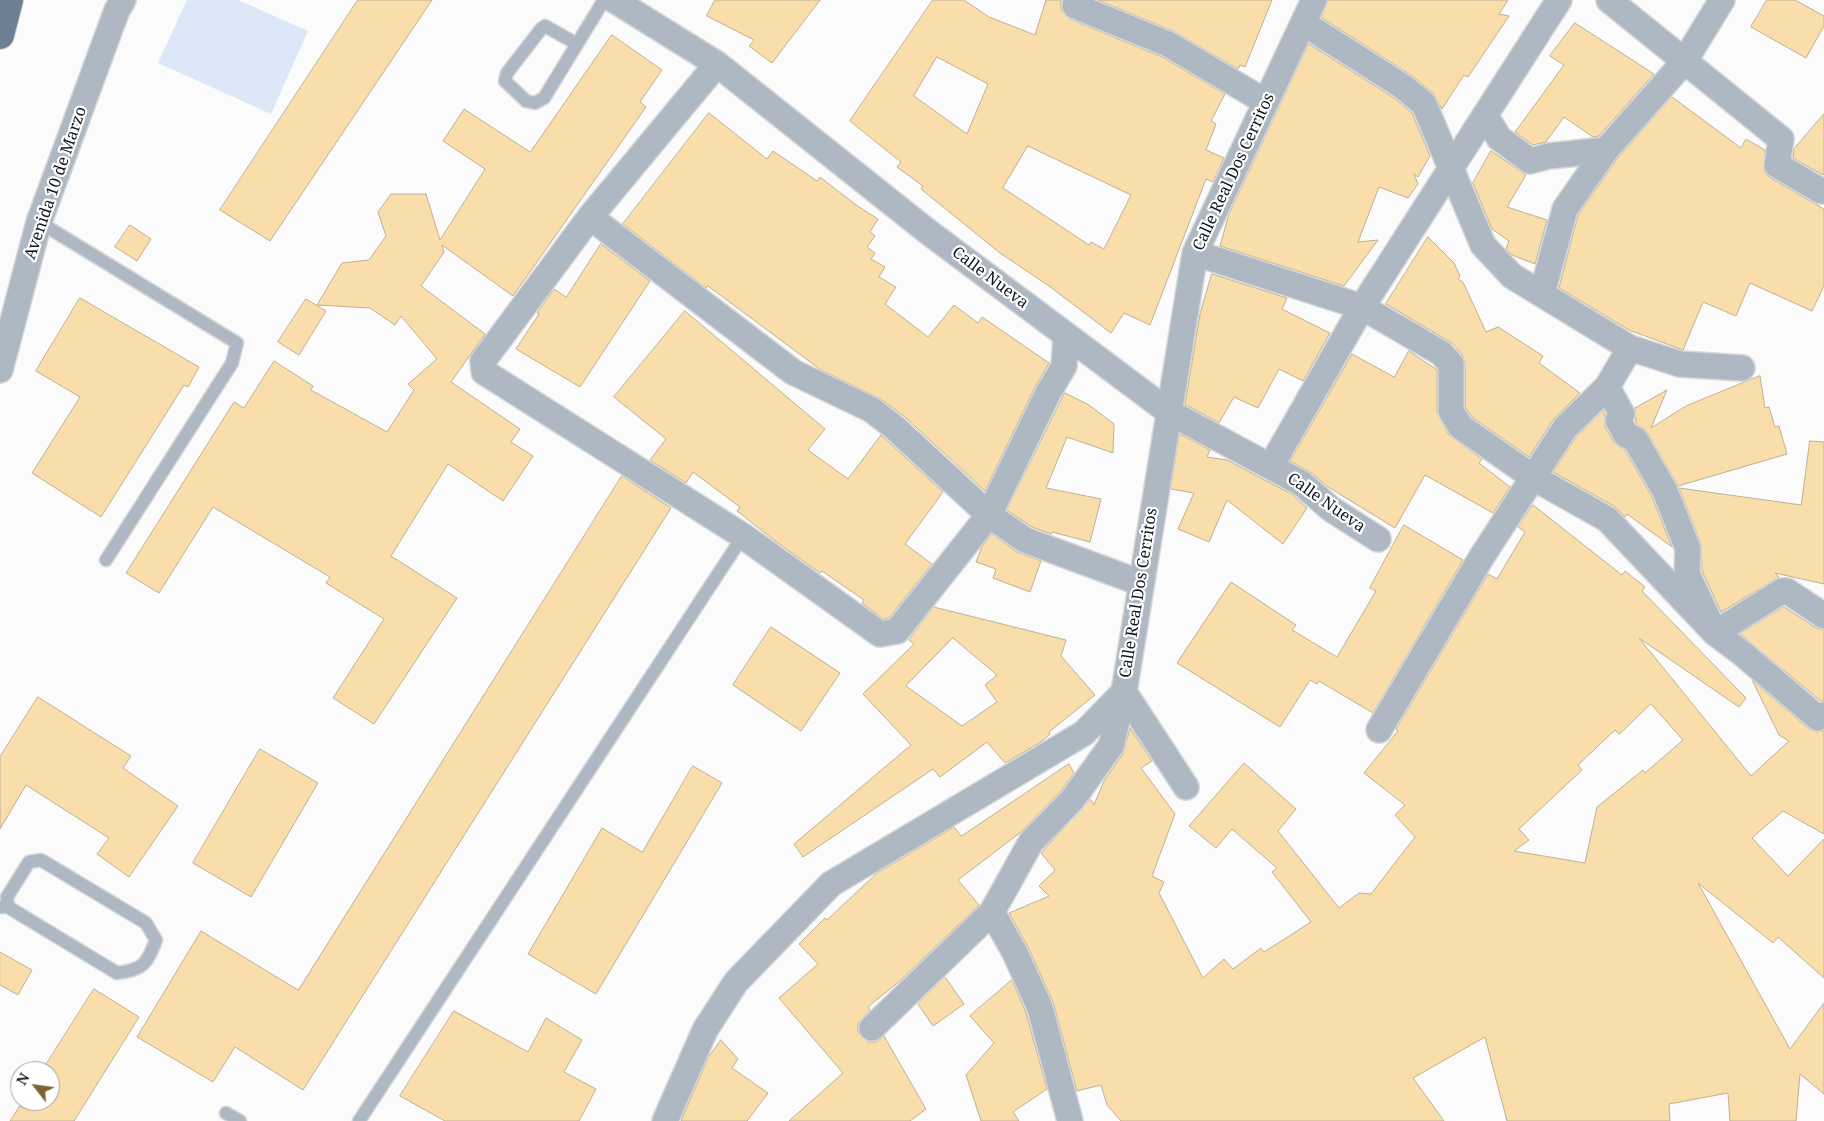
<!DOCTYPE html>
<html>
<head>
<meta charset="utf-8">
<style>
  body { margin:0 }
  #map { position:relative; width:1824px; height:1121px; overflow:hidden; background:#fbfbfb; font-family:"Noto Serif",serif }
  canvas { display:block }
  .north { position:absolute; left:10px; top:1061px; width:50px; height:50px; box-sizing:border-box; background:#fff; border:1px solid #9fa2a6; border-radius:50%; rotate:300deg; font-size:14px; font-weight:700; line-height:20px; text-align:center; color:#0f1720 }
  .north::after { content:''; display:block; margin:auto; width:18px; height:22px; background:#7c6435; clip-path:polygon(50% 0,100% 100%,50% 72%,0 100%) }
</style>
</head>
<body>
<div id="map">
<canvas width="1824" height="1121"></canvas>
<div class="north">N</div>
</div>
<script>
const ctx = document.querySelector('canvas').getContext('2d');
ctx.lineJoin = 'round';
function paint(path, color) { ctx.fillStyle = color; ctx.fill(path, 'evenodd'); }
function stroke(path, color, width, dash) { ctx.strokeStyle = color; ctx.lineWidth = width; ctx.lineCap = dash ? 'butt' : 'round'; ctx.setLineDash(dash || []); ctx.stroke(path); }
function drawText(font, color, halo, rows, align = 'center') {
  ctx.font = font + ' "Noto Serif",serif'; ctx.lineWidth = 4.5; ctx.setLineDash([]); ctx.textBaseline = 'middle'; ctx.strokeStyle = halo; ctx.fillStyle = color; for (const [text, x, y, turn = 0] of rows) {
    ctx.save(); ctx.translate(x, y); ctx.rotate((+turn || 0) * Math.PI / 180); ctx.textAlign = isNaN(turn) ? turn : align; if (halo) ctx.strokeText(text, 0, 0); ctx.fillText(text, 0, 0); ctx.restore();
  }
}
const green = new Path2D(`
  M187,0H238L308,31L271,114L158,63Z`);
const building = new Path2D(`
  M358,0H432L270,241L220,210Z
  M715,0H820L772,63L749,46L754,40L707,16Z
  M933,0H964L989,17L1035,35L1046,0H1061V10L1070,19L1162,57L1225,94L1211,121L1216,124L1206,150L1224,158L1213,182L1206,179L1150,325L1124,313L1111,333L1049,286L1000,253L921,189L923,186L897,167L901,162L850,121ZM937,57L988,84L967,134L914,96ZM1028,146L1131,195L1104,249L1091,242L1089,245L1003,188Z
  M1098,0H1272L1245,67L1240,65L1238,69L1173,31Z
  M1328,0H1508L1499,14L1509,16L1468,77L1464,75L1442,109L1433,93L1411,75L1322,18Z
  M1767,0H1795L1824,16V26L1806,58L1751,27Z
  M1575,23L1654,74L1599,136L1593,137L1564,117L1546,142L1533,145L1515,132L1564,65L1550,56Z
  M612,35L662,70L640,102L646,107L513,296L442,245L444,252L421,286L485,334L451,382L520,429L511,442L533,456L503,501L448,464L391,556L457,598L374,724L333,698L384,619L326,583L330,577L213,507L159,593L126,573L234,402L244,408L274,361L313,386L311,390L387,432L414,390L408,384L437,359L401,316L395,325L370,308L317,305L342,263L369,260L386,236L378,212L391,194H426L440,240L485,169L443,141L464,109L530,152Z
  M1309,44L1394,98L1412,113L1430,156L1418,177L1414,174L1418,184L1408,198L1379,187L1358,242L1378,240L1344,286L1220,246L1229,214Z
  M1672,97L1741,148L1746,139L1765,150L1764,171L1769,177L1824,209V286L1812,311L1750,283L1736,316L1703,302L1683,350L1629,330L1559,288L1578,215L1617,159Z
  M709,113L767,159L773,151L817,181L820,177L856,205L878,219L870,232L875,236L867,247L875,253L871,259L885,267L879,277L896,287L885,304L928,337L954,305L978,323L982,317L1049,363L1035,387L985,491L905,417L881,399L821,370L708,286L706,288L623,224Z
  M1824,114V174L1823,175L1793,158L1794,149Z
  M1491,151L1526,175L1507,207L1547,220L1535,264L1512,255L1506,249L1509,241L1492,229L1473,183Z
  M130,225L151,239L137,261L115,247Z
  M1428,237L1454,263L1460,276L1458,279L1463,282L1486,332L1498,327L1543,356L1539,363L1580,393L1553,420L1529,457L1472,417L1465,407V363L1462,354L1452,343L1386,304Z
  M601,244L650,281L580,387L516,349L539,314L537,313L554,289L566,297Z
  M1212,274L1287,298L1282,309L1330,333L1303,381L1279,369L1258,408L1234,397L1219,423L1185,404L1200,314Z
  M80,298L199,367L188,387L184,385L101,517L32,473L80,397L36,371Z
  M306,299L326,311L299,355L278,342Z
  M685,311L825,429L808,450L848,479L881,435L943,492L905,544L932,564L889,618L883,619L862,603L864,600L822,571L820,573L774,540L737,511L740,507L693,472L686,483L650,460L666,439L614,397Z
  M1409,351L1437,370V412L1449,435L1482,459L1479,463L1510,487L1493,513L1425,475L1395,528L1328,487L1310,472L1290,461L1352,354L1394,377Z
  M1760,376L1765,408L1769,407L1775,427L1779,426L1787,454L1678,486L1647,432L1636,424L1635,408L1667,390L1651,428L1686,406Z
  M1065,393L1089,405L1114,424L1113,453L1067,437L1046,488L1101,499L1090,542L1052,532L1051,534L1032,527L1007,510Z
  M1604,410L1605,427L1614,442L1625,450L1652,497L1672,547L1627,514L1625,517L1614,506L1553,472L1576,437Z
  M1180,434L1210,450L1207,457L1227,460L1293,495L1307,508L1283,544L1227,500L1209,542L1178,529L1194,493L1171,489Z
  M1810,441L1824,442V584L1775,573L1779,577L1721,612L1702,571L1701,544L1679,488L1801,505Z
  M622,476L671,508L303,1090L235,1047L213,1082L137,1037L201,931L298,990Z
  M1533,505L1622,575L1625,571L1645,587L1642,591L1746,698L1739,707L1639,638L1751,776L1789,741L1779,735L1752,680L1809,729L1816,732L1824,731V834L1783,811L1752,838L1788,876L1824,839V978L1778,937L1773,943L1698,883L1790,1049L1824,1003V1094L1800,1074L1796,1121H1730L1728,1093L1669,1104L1670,1121H1507L1485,1037L1413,1078L1444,1121H1121L1107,1105L1101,1085L1077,1091L1053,1002L1028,947L1009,913L1049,896L1039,886L1055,870L1041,853L1090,799L1094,805L1104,781L1123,754L1130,728L1152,761L1141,768L1175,814L1152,876L1164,882L1159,893L1203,978L1224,959L1233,969L1261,948L1264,952L1311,922L1272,872L1277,868L1232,829L1216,848L1189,826L1244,763L1296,809L1278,831L1339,908L1359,893L1371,894L1415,837L1395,815L1405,805L1364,773L1398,731L1396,729L1488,574L1497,579L1525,532L1518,527ZM1651,704L1683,740L1645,773L1643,770L1597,807L1585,863L1514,851L1529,840L1519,829L1582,770L1578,765L1615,730L1619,734Z
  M1404,525L1463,560L1373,713L1319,681L1317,684L1310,680L1280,727L1177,663L1231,582L1296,625L1292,630L1337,657L1376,591L1370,588Z
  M992,534L1017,552L1041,561L1030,592L993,578L996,569L976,562L982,547Z
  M934,607L1066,640L1061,656L1095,695L1049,732L1050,734L1041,742L1005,763L987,742L940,777L933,769L803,857L794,844L911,745L863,694L914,644L909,640ZM953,638L997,675L985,685L997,702L962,726L906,686Z
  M1784,607L1816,628L1824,630V701H1821L1740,634Z
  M771,627L840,673L801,731L733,685Z
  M38,697L131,756L123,768L178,806L129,877L97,854L109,838L26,785L0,829V757Z
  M260,749L318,783L251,897L193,863Z
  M1069,764L1074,773L1061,791L1021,832L958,880L979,905L901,980L868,1007L870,1010L858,1024V1032L868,1042H876L884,1036L926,1109L910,1121H789L843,1073L779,998L818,964L799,944L825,918L827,920L877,873L954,827L961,836Z
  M693,766L722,783L596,994L528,954L602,828L642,852Z
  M0,952L32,970L18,995L0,985Z
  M945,977L964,1004L933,1026L918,1004Z
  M1012,980L1026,1013L1047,1089L1013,1112L1019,1121H981L966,1075L994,1043L970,1016Z
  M94,989L139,1017L74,1121H10L23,1101H50V1071H42Z
  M454,1011L528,1052L546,1018L582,1040L564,1072L596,1089L579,1121H445L400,1096Z
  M721,1040L738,1059L732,1068L768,1093L747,1121H681L708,1058Z`);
const service = new Path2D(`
  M577,44L545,26L541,29L507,73L505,81L526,101L535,103L544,98L604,0
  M39,222L237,343L232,363L106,560
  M0,907H8L117,973C143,970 147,964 156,940L146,923L41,860L29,862L7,897L8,907
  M226,1113L240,1121
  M359,1121L743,536`);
const minor = new Path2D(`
  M614,0L717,64L927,231L1169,412L1301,483L1331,509L1378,539
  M1076,0L1075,6L1168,44L1266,102
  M1609,0L1781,139L1777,165L1821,191L1824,190
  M1303,23L1402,86L1424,104L1483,245L1512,276L1630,348L1680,364L1742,368
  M717,64L590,217L483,361L484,372L743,536L880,634L897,631L989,515L1048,393L1064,366L1066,335
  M1485,115L1499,138L1530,161L1549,156L1606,150
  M590,217L793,372L872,410L895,428L989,515L1025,540L1141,583
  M1195,253L1362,307L1441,353L1451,364V411L1461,427L1534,478L1607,519L1715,633L1743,654L1818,718L1824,715
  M1542,294L1565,209L1606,150L1684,62L1722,0
  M0,370L39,222L117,10L123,0
  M1607,387L1622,414L1618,420L1626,435L1635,439L1665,491L1688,549L1687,574L1715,633L1782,591H1787L1824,616
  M1271,466L1362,307L1559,0
  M1124,692L1186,787
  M1379,730L1481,558L1565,428L1607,387L1630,348
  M992,912L1015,953L1040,1008L1070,1121
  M872,1028L992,912L1031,842L1072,800L1111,746L1124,692
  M665,1121L705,1030L736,982L831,884L1084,733L1124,692L1195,253L1314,0`);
const primary = new Path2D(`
  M0,35L9,0`);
const streetNames = [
  ["Calle Real Dos Cerritos",1234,172,-65],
  ["Avenida 10 de Marzo",56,183,-71],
  ["Calle Nueva",990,278,37],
  ["Calle Nueva",1326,503,35],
  ["Calle Real Dos Cerritos",1139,593,-81]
];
paint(green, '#dce8f7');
paint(building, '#f9ddaa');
stroke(building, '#bfb093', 1);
stroke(service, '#d5d7d8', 15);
stroke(minor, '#d5d7d8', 28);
stroke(primary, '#d5d7d8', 30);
stroke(service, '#aeb8c3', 12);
stroke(minor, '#aeb8c3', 25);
stroke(primary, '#6d7f92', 28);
drawText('16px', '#0f1720', '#fff', streetNames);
</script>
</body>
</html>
